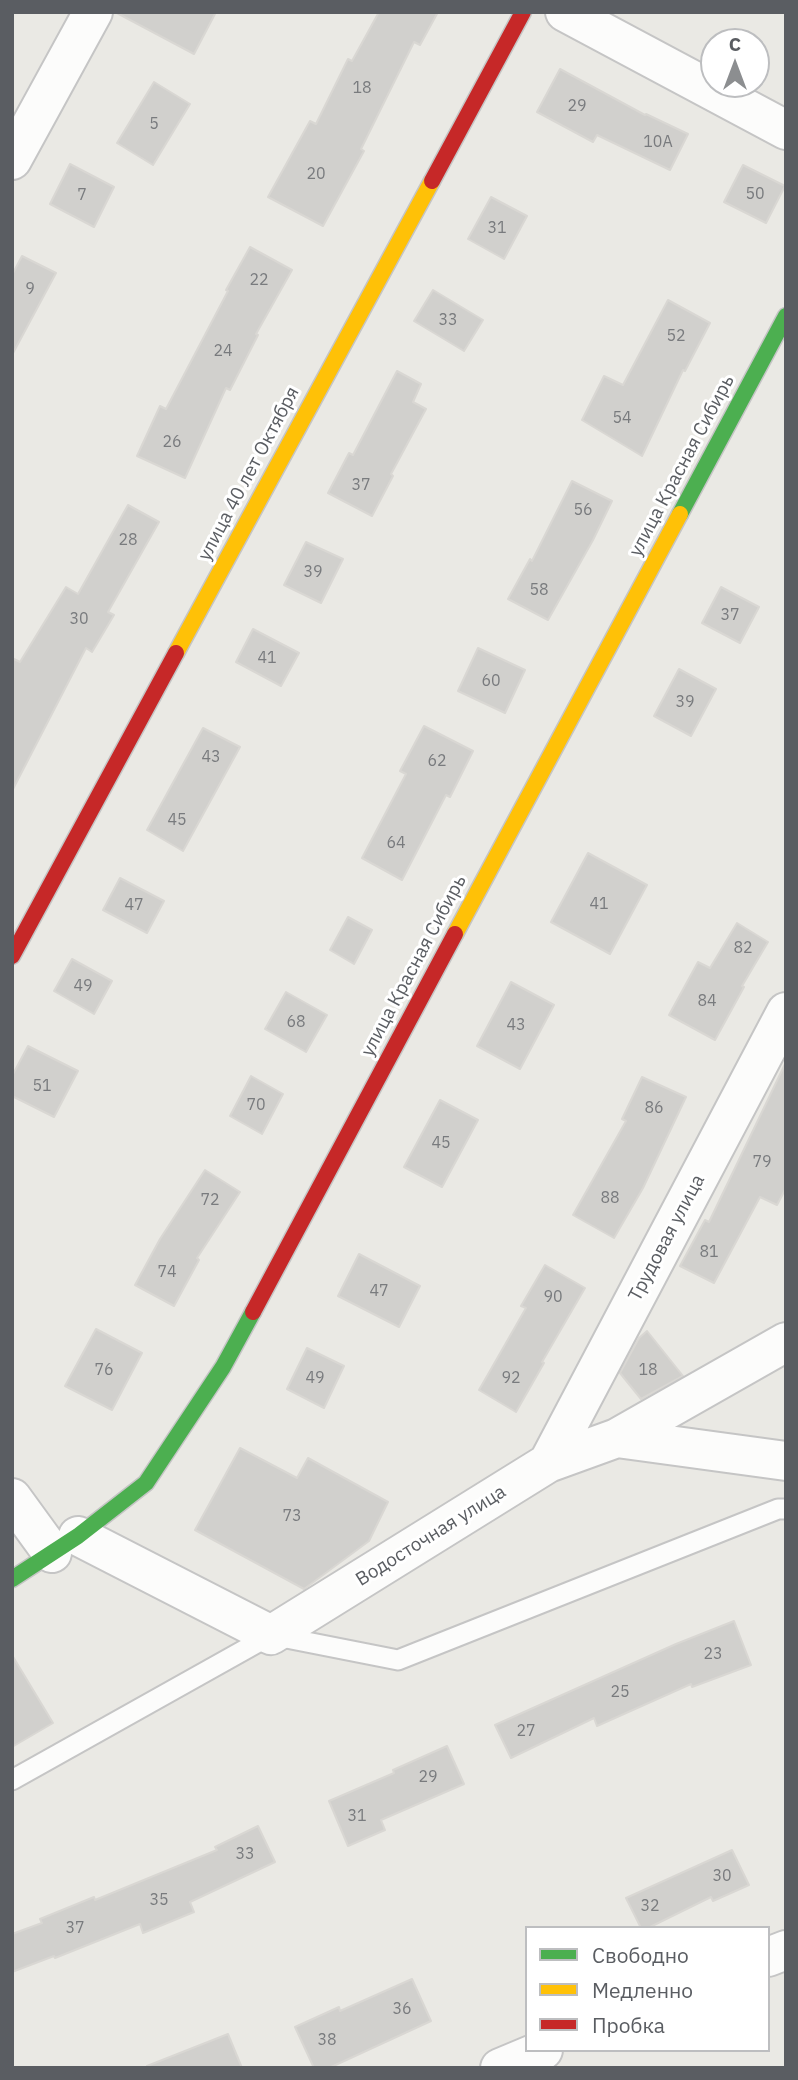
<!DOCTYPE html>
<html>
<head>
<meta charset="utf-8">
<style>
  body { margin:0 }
  #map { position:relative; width:798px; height:2080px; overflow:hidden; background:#eae9e4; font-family:"IBM Plex Sans",sans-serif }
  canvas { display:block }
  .frame { position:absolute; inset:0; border:14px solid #5a5d62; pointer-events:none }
  .legend { position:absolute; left:525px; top:1926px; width:245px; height:126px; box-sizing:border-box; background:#fff; border:2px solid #bdbec0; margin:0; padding:9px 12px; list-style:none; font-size:21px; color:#5a5d62 }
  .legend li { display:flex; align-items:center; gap:14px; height:35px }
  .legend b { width:35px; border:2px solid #bdbec0 }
  .north { position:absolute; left:700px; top:28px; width:70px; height:70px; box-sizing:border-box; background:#fff; border:2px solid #bdbec0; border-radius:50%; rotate:0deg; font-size:19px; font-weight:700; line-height:28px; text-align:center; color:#5a5d62 }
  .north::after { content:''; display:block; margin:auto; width:24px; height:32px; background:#8c8e90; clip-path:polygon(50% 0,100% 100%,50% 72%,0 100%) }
</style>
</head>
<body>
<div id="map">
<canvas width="798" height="2080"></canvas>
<div class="frame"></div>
<ul class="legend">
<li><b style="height:9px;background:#4caf50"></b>Свободно</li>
<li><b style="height:9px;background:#ffc107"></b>Медленно</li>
<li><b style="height:9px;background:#c62828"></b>Пробка</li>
</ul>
<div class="north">С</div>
</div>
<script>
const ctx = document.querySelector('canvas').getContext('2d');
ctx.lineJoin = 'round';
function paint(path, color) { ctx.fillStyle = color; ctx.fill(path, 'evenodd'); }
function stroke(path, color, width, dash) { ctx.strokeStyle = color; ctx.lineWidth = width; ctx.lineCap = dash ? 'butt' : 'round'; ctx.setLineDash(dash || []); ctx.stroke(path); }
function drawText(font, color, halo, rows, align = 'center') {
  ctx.font = font + ' "IBM Plex Sans",sans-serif'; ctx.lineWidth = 6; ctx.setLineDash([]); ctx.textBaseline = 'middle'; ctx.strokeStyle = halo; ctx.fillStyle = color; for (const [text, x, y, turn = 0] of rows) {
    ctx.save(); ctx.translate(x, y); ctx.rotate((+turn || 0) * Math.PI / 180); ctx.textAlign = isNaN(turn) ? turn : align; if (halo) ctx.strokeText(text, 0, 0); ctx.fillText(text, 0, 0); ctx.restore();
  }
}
const building = new Path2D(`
  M115,12H216L194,54Z
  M379,12H438L420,45L414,42L361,149L364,151L323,226L268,197L310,121L316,124L348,59L352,61Z
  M560,69L645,115L646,114L688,134L670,170L597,135L593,142L537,112Z
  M154,82L190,104L153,165L117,143Z
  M70,164L114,187L94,227L50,204Z
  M743,165L785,186L766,223L724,202Z
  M491,197L527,216L504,259L468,239Z
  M250,247L292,270L256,334L258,335L230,390L226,388L185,478L137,456L160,406L166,409L228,291L226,290Z
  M22,256L56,273L12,355V275Z
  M433,290L483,320L464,351L414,321Z
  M668,300L710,323L685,371L683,370L642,456L582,420L604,376L623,385Z
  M397,371L421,384L413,402L426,409L391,474L393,476L372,516L328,493L349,453L353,455Z
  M572,481L612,501L593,540L548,620L508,599L530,559L532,561Z
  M128,505L159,522L108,612L114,615L92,652L86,648L12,791V658L20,662L66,587L78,594Z
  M306,542L343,559L321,603L284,585Z
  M721,587L759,607L740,643L702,623Z
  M253,629L299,653L281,686L236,662Z
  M478,648L525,670L505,713L458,691Z
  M679,669L716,689L691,736L654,716Z
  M424,726L473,751L450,797L446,795L402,880L362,858L406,774L400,771Z
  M203,728L240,747L183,851L147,830Z
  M588,853L647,885L610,954L551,922Z
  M120,878L164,901L147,933L103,910Z
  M348,917L372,930L354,964L330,950Z
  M737,923L768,942L742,986L744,987L715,1040L669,1015L698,962L710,968Z
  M72,959L112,981L94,1014L54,991Z
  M511,982L554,1005L520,1069L477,1046Z
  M286,992L327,1015L306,1052L265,1029Z
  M28,1046L78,1071L54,1117L12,1096V1076Z
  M786,1062V1188L777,1205L760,1197L714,1283L680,1266L705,1220L709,1222Z
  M251,1076L283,1094L262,1134L230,1116Z
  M642,1077L686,1097L643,1188L614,1238L573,1215L626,1121L622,1119Z
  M440,1100L478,1120L442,1187L404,1167Z
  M205,1170L240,1192L197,1258L199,1260L174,1306L135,1285L160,1239Z
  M359,1254L420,1286L399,1327L338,1296Z
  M545,1265L585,1288L542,1362L544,1363L516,1412L479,1390L526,1308L521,1306Z
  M96,1329L142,1353L112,1410L65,1386Z
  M647,1331L683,1376L641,1399L620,1373L639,1338Z
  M307,1348L344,1366L324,1408L287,1389Z
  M240,1448L297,1478L308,1458L388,1502L369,1541L304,1589L195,1530Z
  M734,1621L751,1665L692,1687L691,1684L597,1726L594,1718L511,1758L495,1725L676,1644Z
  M12,1655L53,1723L12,1747Z
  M447,1746L464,1784L381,1820L385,1830L348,1846L329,1801L394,1773L393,1770Z
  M258,1826L275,1862L190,1902L194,1912L143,1933L140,1924L55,1958L54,1956L12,1972V1934L42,1923L40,1919L94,1897L95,1900L217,1850L215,1847Z
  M732,1850L749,1885L713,1901L711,1897L648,1928H641L626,1898Z
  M412,1979L431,2021L329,2068H314L295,2027L339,2007L340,2011Z
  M228,2034L242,2068H148L147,2066Z`);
const lane = new Path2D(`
  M12,1780L271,1635L398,1660L778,1509H786`);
const street = new Path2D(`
  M565,12L786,130
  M12,160L93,12
  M617,1438L786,1461
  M548,1463L786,1012
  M12,1498L52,1553
  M78,1536L271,1635L548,1463L617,1438L786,1342
  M768,1957L786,1950
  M500,2068L543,2050`);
const fast = new Path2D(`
  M680,514L786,316
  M12,1579L78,1536L146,1483L223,1367L253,1312`);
const slow = new Path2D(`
  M176,653L432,181
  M455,934L680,514`);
const jam = new Path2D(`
  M432,181L523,12
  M12,956L176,653
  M253,1312L455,934`);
const numberNames = [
  ["18",362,88],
  ["29",577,106],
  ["5",154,124],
  ["10А",658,142],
  ["20",316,174],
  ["50",755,194],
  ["7",82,195],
  ["31",497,228],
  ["22",259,280],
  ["9",30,289],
  ["33",448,320],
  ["52",676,336],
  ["24",223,351],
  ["54",622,418],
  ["26",172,442],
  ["37",361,485],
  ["56",583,510],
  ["28",128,540],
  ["39",313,572],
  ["58",539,590],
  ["37",730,615],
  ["30",79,619],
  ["41",267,658],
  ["60",491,681],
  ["39",685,702],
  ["43",211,757],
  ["62",437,761],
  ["45",177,820],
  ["64",396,843],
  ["41",599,904],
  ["47",134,905],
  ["82",743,948],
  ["49",83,986],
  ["84",707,1001],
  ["68",296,1022],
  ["43",516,1025],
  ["51",42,1086],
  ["70",256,1105],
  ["86",654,1108],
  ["45",441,1143],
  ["79",762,1162],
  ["88",610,1198],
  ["72",210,1200],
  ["81",709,1252],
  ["74",167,1272],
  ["47",379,1291],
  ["90",553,1297],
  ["76",104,1370],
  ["18",648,1370],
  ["49",315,1378],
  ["92",511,1378],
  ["73",292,1516],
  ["23",713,1654],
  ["25",620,1692],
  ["27",526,1731],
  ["29",428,1777],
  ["31",357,1816],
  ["33",245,1854],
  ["30",722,1876],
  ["35",159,1900],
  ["32",650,1906],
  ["37",75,1928],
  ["36",402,2009],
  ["38",327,2040]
];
const streetNames = [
  ["улица Красная Сибирь",682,466,-62],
  ["улица 40 лет Октября",249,474,-62],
  ["улица Красная Сибирь",414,966,-62],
  ["Трудовая улица",667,1238,-62],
  ["Водосточная улица",431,1536,-32]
];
paint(building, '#d1d0cd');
stroke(building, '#d9d7d3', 2);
stroke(lane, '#c5c5c5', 23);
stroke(street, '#c5c5c5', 42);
stroke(fast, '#c5c5c5', 19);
stroke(slow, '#c5c5c5', 19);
stroke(jam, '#c5c5c5', 19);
stroke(lane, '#fcfcfb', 19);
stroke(street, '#fcfcfb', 38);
stroke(fast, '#4caf50', 16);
stroke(slow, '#ffc107', 16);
stroke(jam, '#c62828', 16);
drawText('16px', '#797b7e', null, numberNames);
drawText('19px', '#5a5d62', '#fff', streetNames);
</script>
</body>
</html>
